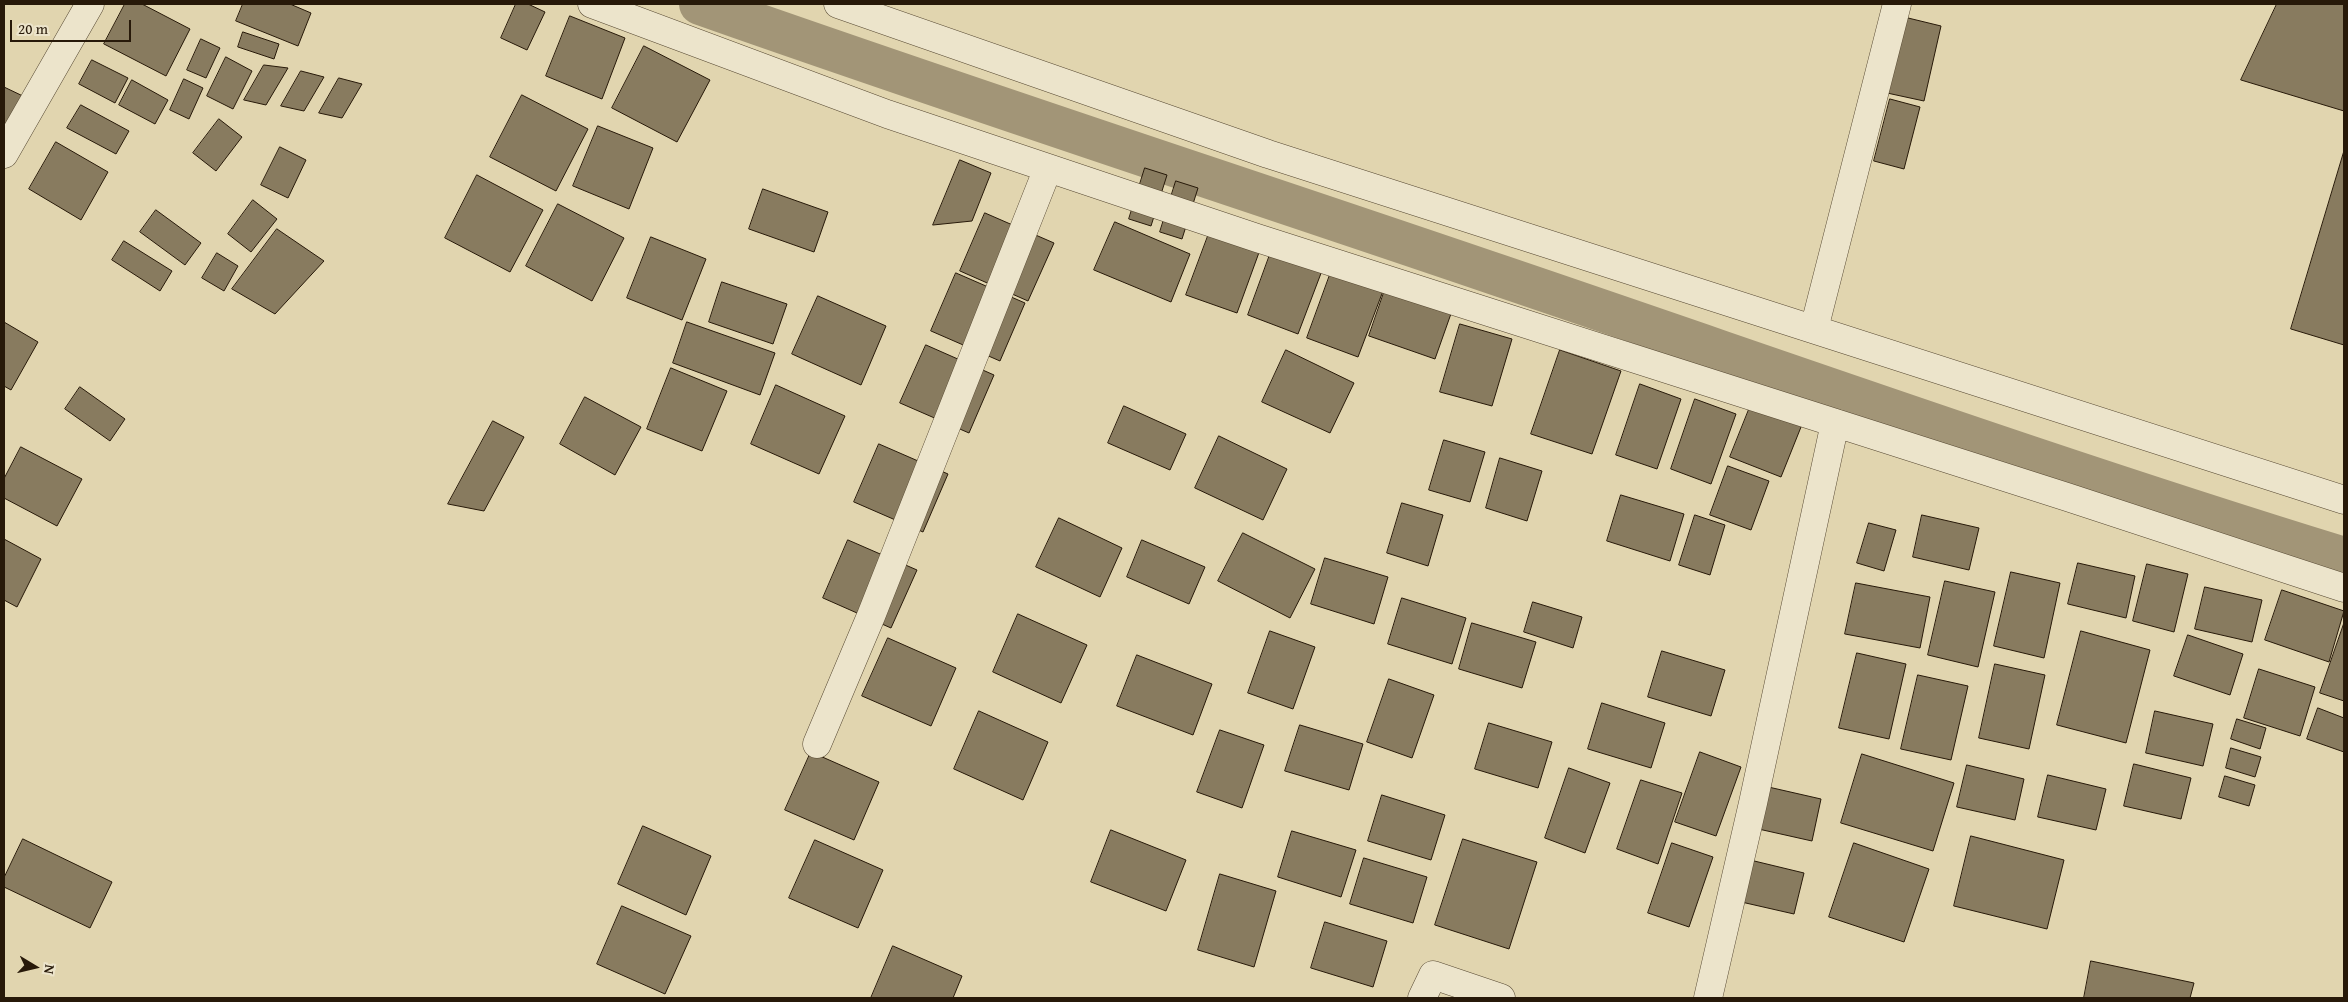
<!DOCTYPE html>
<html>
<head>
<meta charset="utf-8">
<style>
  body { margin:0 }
  #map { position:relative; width:2348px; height:1002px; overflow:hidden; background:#e1d5af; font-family:"Gentium Book Plus",serif }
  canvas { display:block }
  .frame { position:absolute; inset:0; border:5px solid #271909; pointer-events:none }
  .north { position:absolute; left:10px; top:942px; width:50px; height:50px; -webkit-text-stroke:4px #ece4cb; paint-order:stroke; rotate:99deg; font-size:14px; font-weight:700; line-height:20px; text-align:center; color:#271909 }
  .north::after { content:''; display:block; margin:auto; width:18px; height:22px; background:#271909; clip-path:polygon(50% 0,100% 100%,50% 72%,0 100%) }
  .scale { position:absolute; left:10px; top:20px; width:121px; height:22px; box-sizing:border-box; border:2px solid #271909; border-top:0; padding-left:6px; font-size:15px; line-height:18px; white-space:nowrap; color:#271909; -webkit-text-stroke:4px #ece4cb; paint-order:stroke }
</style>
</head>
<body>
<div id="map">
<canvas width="2348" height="1002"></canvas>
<div class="frame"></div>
<div class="north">N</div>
<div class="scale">20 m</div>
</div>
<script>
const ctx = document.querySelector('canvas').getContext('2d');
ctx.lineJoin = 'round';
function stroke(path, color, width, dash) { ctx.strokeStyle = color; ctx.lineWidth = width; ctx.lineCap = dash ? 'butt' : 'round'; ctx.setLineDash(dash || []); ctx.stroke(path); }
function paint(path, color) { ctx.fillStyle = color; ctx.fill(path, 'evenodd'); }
const canal = new Path2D(`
  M700,4C966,98 1234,185 1501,276C1781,371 2061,471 2344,558`);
const building = new Path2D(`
  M125,4H142L190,29L166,76L104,44Z
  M243,4H290L311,13L298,46L236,21Z
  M516,4H528L545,12L527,50L501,38Z
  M2277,4H2344V111L2241,80Z
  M570,16L625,38L602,99L546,76Z
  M1904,17L1941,26L1924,101L1887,93Z
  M243,32L279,44L274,59L238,47Z
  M201,39L220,48L206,78L187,70Z
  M644,46L710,80L677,142L612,108Z
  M226,57L252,71L233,109L207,96Z
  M92,60L128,78L115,103L79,84Z
  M264,65L288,68L266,105L244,100Z
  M301,71L324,77L304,111L281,106Z
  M339,78L362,84L342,118L319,113Z
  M184,79L203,88L189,119L170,110Z
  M132,80L168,100L155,124L119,105Z
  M4,87L27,98L4,137Z
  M522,95L588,129L556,191L490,157Z
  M1890,99L1920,107L1904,169L1874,161Z
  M81,105L129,131L116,154L67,128Z
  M219,119L242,137L216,171L193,153Z
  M598,126L653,148L629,209L573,186Z
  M56,142L108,172L81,220L29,189Z
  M280,147L306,160L288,198L261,185Z
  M2344,151V345L2291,329Z
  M960,160L991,173L972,221L933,225Z
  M1145,168L1167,175L1151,226L1129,219Z
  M477,175L543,210L510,272L445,238Z
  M1176,181L1198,188L1182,239L1160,232Z
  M763,189L828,212L814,252L749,229Z
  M253,200L277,219L251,252L228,234Z
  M558,204L624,238L592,301L526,266Z
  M156,210L201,243L185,265L140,232Z
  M985,213L1054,243L1028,301L960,271Z
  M1115,222L1190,254L1171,302L1094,270Z
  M1211,228L1261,247L1237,313L1186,295Z
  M277,229L324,261L275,314L232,289Z
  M651,237L706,259L682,320L627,298Z
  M124,241L172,271L160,291L112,260Z
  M1272,249L1323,268L1298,334L1248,315Z
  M217,253L238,266L224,291L202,278Z
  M1331,272L1383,291L1358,357L1307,338Z
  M956,273L1025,303L1000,361L931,331Z
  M722,282L787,304L773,344L709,322Z
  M1387,284L1453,308L1435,359L1369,336Z
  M818,296L886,326L861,385L792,354Z
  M4,322L38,342L11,390L4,386Z
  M687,322L775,353L760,395L673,363Z
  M1460,324L1512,339L1492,406L1440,392Z
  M926,345L994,375L969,433L900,403Z
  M1286,350L1354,383L1330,433L1262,402Z
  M1560,350L1621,371L1592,454L1531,434Z
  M671,368L727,391L702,451L647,429Z
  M1640,384L1681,399L1657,469L1616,455Z
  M776,385L845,416L819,474L751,444Z
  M80,387L125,419L110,441L65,409Z
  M585,397L641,427L615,475L560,444Z
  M1695,399L1736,414L1711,484L1671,469Z
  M1752,402L1803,422L1781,477L1730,457Z
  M1124,406L1186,434L1170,470L1108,443Z
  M493,421L524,437L484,511L448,504Z
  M1219,436L1287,469L1263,520L1195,488Z
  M1444,440L1485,452L1470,502L1429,490Z
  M879,444L948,474L923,532L854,502Z
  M21,447L82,479L57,526L4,498V479Z
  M1500,458L1542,471L1527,521L1486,508Z
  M1728,466L1769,481L1751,530L1710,515Z
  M1621,495L1684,514L1670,561L1607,541Z
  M1402,503L1443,515L1428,566L1387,553Z
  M1695,515L1725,525L1710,575L1679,565Z
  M1922,515L1979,528L1969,570L1913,557Z
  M1059,518L1122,548L1100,597L1036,567Z
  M1869,523L1896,530L1884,571L1857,563Z
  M1243,533L1315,569L1290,618L1218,581Z
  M4,539L41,559L17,607L4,600Z
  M848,540L917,570L891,628L823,598Z
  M1142,540L1205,567L1189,604L1127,577Z
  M1325,558L1388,577L1374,624L1311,604Z
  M2078,563L2135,576L2126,618L2068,604Z
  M2147,564L2188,574L2174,632L2133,621Z
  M2011,572L2060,583L2044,658L1994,646Z
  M1945,581L1995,592L1978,667L1928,655Z
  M1856,583L1930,597L1920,648L1845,634Z
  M2205,587L2262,600L2252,642L2195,629Z
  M2282,590L2344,611L2329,662L2265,640Z
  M1402,598L1466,618L1452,664L1388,644Z
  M1533,602L1582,617L1573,648L1524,632Z
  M1018,614L1087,645L1061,703L993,672Z
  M1472,623L1536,642L1522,688L1459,669Z
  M2344,623V701L2320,693Z
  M1270,631L1315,647L1293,709L1248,693Z
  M2081,631L2150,650L2126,743L2057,725Z
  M2188,635L2243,654L2230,695L2174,676Z
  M888,638L956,668L931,726L862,696Z
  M1662,651L1725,670L1711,716L1648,697Z
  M1857,653L1906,664L1889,739L1839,728Z
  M1137,655L1212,684L1193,735L1117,706Z
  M1995,664L2045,675L2029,749L1979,738Z
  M2259,669L2315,687L2300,736L2244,718Z
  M1918,675L1968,686L1951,760L1901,749Z
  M1389,679L1434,695L1412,758L1367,742Z
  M1602,703L1665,723L1651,768L1588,749Z
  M2318,708L2344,718V752L2307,739Z
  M979,711L1048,742L1023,800L954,769Z
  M2155,711L2213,724L2203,766L2146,753Z
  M2237,719L2266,728L2260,749L2231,739Z
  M1489,723L1552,742L1538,788L1475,769Z
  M1300,725L1363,744L1349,790L1285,771Z
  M1220,730L1264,745L1242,808L1197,792Z
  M2231,748L2261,757L2255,777L2226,768Z
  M811,752L879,782L854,840L785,810Z
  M1700,752L1741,767L1716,836L1675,822Z
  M1862,754L1954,783L1933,851L1841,823Z
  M2134,764L2191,778L2181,819L2124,806Z
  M1967,765L2024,779L2015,820L1957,807Z
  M1569,768L1610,783L1585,853L1545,838Z
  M2048,775L2106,789L2096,830L2038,817Z
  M2225,776L2255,785L2249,806L2219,797Z
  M1641,780L1682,793L1658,864L1617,849Z
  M1764,786L1821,799L1812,841L1754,828Z
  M1382,795L1445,815L1431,860L1368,841Z
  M643,826L711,856L686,915L618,884Z
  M1111,830L1186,860L1166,911L1091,882Z
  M1292,831L1356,850L1341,897L1278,877Z
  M1971,836L2064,860L2047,929L1954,906Z
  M23,839L112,882L90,928L4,887V878Z
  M1463,839L1537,862L1509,949L1435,925Z
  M815,840L883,870L858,928L789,898Z
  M1672,843L1713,857L1689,927L1648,913Z
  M1854,843L1929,869L1904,942L1829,917Z
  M1364,858L1427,877L1413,923L1350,904Z
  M1746,859L1804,873L1794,914L1737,901Z
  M1220,874L1276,891L1254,967L1198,950Z
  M622,906L691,936L665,994L597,964Z
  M1325,922L1387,941L1373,987L1311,968Z
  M893,946L962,976L953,998H871Z
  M2091,961L2194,983L2190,998H2084Z`);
const minor = new Path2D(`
  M592,4L887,114L1257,238L2067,497L2344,588
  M838,4L1268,154L2344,500
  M4,154L90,4
  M1814,329L1897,4
  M817,744L871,616L1048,168
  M1422,998L1433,975L1501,998
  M1708,998L1753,803L1835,423`);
stroke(canal, '#a29577', 42);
paint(building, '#887b5f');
stroke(building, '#271909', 1);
stroke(minor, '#564832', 29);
stroke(minor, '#ece4cb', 28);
</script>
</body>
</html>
